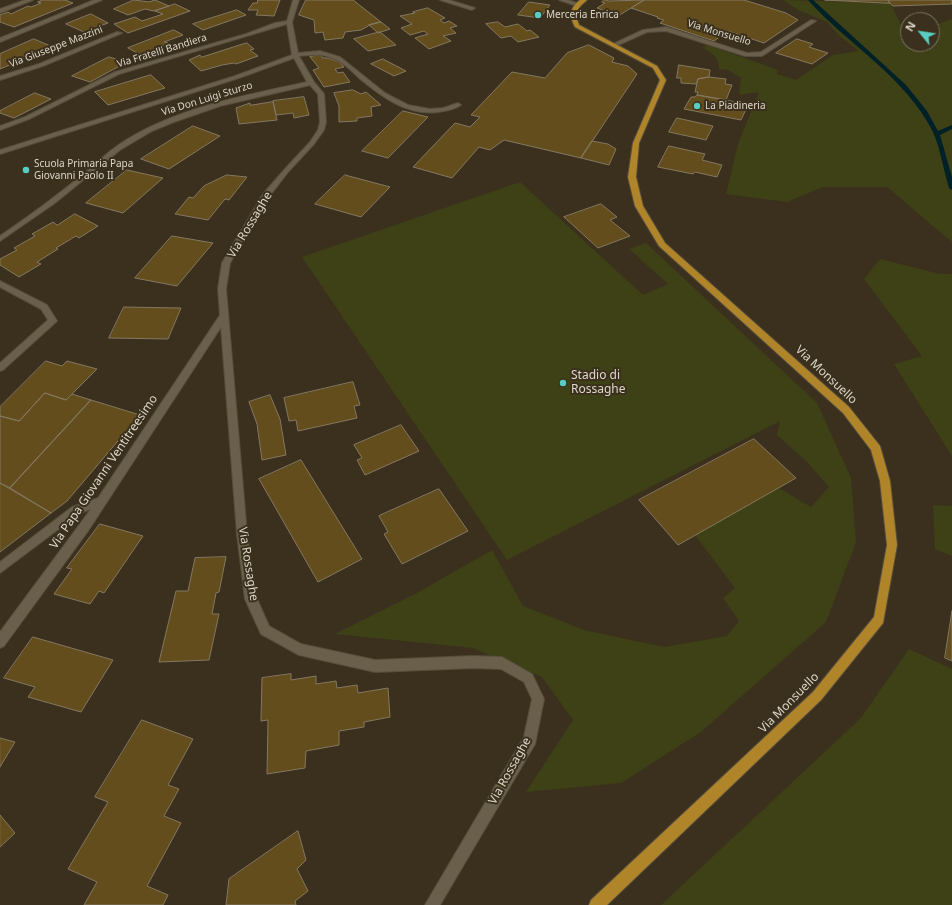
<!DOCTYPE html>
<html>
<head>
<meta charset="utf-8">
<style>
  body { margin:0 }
  #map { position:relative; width:952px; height:905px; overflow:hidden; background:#3a301d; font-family:"Noto Sans",sans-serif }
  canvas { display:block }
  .north { position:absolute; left:900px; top:12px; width:40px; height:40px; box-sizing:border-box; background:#3a301d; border:1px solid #7b7363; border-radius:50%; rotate:300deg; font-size:11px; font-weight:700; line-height:16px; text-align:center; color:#ddd7cb }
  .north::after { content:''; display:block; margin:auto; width:14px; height:18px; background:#57cec1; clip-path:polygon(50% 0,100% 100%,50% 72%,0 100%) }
</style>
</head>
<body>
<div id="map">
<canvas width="952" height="905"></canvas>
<div class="north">N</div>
</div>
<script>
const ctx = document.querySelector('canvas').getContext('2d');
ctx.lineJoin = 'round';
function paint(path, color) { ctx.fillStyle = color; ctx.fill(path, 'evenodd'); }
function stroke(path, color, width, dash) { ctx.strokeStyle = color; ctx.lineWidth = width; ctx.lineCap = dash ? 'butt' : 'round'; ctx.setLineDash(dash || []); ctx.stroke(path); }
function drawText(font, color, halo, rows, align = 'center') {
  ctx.font = font + ' "Noto Sans",sans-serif'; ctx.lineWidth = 4; ctx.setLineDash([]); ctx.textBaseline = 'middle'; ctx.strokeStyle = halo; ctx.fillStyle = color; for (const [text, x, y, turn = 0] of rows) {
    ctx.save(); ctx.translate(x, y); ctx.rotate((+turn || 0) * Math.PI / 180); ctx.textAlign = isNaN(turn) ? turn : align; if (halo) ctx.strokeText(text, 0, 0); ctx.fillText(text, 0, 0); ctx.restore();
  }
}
const green = new Path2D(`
  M783,0L890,3L903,29H908V44H932V26L952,19V242L887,187H823L787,202L726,194L738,144L759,92L739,95L741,78L728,70L719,69C719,57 713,53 703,48L708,45L778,70L777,74L796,80L833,55L859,51L838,35L827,22L798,10Z
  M520,182L643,295L668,284L629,249L646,243L817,403L851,478L856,542L826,622L701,732L621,783L526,792L573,720L542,677L473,648L335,634L415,594L492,550L523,606L584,630L664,647L727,636L739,621L723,598L735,588L695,535L779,488L811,507L829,487L807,462L777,435L780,421L507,560L302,257Z
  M880,259L940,274H952V456L894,364L922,356L864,279Z
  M933,505L952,506V556L935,549Z
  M909,649L952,669V905H661L860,719Z`);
const stream = new Path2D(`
  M808,0H813L906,85L927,111L938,131L952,125V129L940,135L952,177V190L949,188C944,172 940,147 933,132C905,76 848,45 808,0Z`);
const building = new Path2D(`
  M43,0H65L73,3L14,27L0,22V15L8,12L11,14L28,6L31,7L41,3L38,2Z
  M134,0L149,2L155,0L169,6L154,11L145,9L128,15L114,9Z
  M258,0H280L274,16L256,15L258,10H248L253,3H257Z
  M306,0H353L381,22L370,25L361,30L345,32L343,38L325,40L323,32L315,33L314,20L299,15Z
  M605,0L609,1L644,0L618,16L597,8L605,3L602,2Z
  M643,0H744L786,13L798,20L764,43L728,31L714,41L660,23L664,20L657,18L658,17L631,8L644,0Z
  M825,0H888L890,3Z
  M888,0H952V4L893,6Z
  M529,2L550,5L540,18L518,15Z
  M175,4L190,11L128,33L114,24L135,17L142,21L163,14L155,11Z
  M428,8L445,18L440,20L444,23L449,21L457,26L450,28L456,33L443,36L451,41L429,49L415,38L428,34L424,31L410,35L401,28L412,24L400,16L415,13L413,12Z
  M237,10L246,15L203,30L193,24Z
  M91,14L108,23L84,32L66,24Z
  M381,22L390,29L378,33L369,25Z
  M498,22L505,27L518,24L527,31L530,30L539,37L518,42L511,36L501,38L486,24Z
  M174,30L183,35L164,42L168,43L145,54H139L128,48Z
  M380,32L396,45L368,51L354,39Z
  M34,39L53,47L0,69V54Z
  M797,39L813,44L809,47L828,53L812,64L776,53Z
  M247,43L254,49L250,50L258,56L236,64L234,63L222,65L201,71L189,60L200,55L201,57Z
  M589,45L614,58L612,62L628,66L637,74L581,158L504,140L490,150L479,147L452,178L413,167L455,123L470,127L480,117L471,115L512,72L545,78L567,53Z
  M320,55L323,58H328L339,62L344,67L335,69L338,73L343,72L350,82L324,87L313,70L319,68L310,57Z
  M109,57L127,62L90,82L72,76Z
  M383,59L406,71L394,76L371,64Z
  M679,65L710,70L709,77L698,79L696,84L681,83V78H677Z
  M151,75L165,88L108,105L95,92Z
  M709,77L726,79L725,84L732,85L726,100L697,95L698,92H695L698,79Z
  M353,90L361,94L366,92L381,105L371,107L372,116L357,118V121L339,122V106L334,93Z
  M35,93L51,99L14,118L0,113V111Z
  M697,95L726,100L748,105L741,120L684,109L691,97H695Z
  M304,97L309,115L294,118L293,113L276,115L273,101Z
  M273,102L277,120L239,124L236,108L250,103V105Z
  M403,111L428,117L388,158L362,151Z
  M677,118L713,126L706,140L669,132Z
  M193,126L220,136L169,169L141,159Z
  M592,141L608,144L616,149L609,165L581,158Z
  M669,146L705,154L702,160L722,165L717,177L695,172L693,174L658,167Z
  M127,170L163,178L123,213L86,203Z
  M227,175L247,177L229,200L225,199L208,220L175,214L189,197L193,198L204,186Z
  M345,175L390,187L361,217L315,204Z
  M601,204L617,217L610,220L630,236L598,248L564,217Z
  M75,214L98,226L79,238L76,236L56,248L58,249L37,262L41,264L19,277L0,265V259L17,250L14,248L35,236L32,234L53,222L57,225Z
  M172,236L213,243L177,286L135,278Z
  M124,307L181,308L168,339L109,338Z
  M46,361L62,366L67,361L97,369L66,400L45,393L19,421L0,416V407Z
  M353,382L360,405L354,406L357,418L298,431L296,420L289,421L284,398Z
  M45,393L66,400L72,394L91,400L10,488L0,483V416L19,421Z
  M270,395L280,419L286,455L262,460L257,424L249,402Z
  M91,400L140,415L67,501L51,513L10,488Z
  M401,425L419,451L365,475L357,460L362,458L354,445Z
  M754,439L796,478L678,545L639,500Z
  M301,460L362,559L318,582L259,479Z
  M0,483L51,513L0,552Z
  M439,489L468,531L402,564L384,534L388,532L379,516Z
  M100,524L143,536L104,593L99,591L90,604L54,594L72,569L67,568Z
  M226,557L219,592L216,593L212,614H219L209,660L159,662L176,591H188L195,558Z
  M952,611V661L945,658Z
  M33,637L113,660L81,712L28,697L35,687L4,678Z
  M291,674V680L316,676V684L336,681L337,688L357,685L358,693L388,688L390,717L364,722V727L339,731V745L306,751L305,768L267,774L268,720L261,721L262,678Z
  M142,720L193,739L168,785L179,789L164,816L181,823L147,886L168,895L163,905H84L97,882L68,869L108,802L95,797Z
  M0,738L15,742L0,767Z
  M0,815L15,833L0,847Z
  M298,831L306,860L297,869L308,891L295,901L296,905H226L229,879Z`);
const minor = new Path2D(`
  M25,0H33L0,13V9Z
  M94,0H102L0,42V38Z
  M293,0H299L292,22L298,53L320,51L340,57L385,93L408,105L430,109L443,108L458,103L461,105C455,109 446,111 438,112C407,116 382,97 359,78C351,70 343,62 332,58C321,53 310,55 299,56L314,82L324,94L326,122L324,130L314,144L288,172L269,197L258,215L230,263L226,289L247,534L257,599L269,626L301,644L375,660L474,656L502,657L532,674L544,699L535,744L440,905H425L524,737L532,699L524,682L501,669L474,668L375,672L299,655L261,634L245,599L237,534L221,327L88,531L4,646L0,648V632L91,509L80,513L0,573V562L72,507L98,498L220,315L218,289L222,263L263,194L284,170L310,142L318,130L320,122L318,94L310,85L220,106L174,122L152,131L120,150L55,203L0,241V236C28,217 55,197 81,176C96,164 109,150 126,140C180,107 246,95 307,82L294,58L239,78L0,154V150L235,76L292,55L287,24L119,74L29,119L0,130V126L25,117L115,72L246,34L275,23L287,21Z
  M440,0H449L475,8L472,10Z
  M559,0H568L580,4L577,6Z
  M811,20L816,21L762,56H745L666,31L647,32L616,46L611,45L643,30L666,27L747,53L761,52Z
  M117,32L122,33L43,66L0,80V76L39,64Z
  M0,281L47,305L57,321L3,370L0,371V363L48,320L41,309L0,287Z`);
const major = new Path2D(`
  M580,0H587C577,8 574,13 579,25L657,66L666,80L639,143L636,177L643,206L665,243L849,407L880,446L890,481L897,545L883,623L821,700L607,905H589L591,900L813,692L874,617L887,545L880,481L871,450L843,413L659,246L635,206L628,177L633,143L660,80L653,68L575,27C569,16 570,7 580,0Z`);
const markers = [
  [538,15,4,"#57cec1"],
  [697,106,4,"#57cec1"],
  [26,170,4,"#57cec1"],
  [563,383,4,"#57cec1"]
];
const farPoinames = [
  ["Merceria Enrica",546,15],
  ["La Piadineria",705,106],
  ["Scuola Primaria Papa",34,164],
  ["Giovanni Paolo II",34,176]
];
const farStreetnames = [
  ["Via Monsuello",719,33,17],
  ["Via Giuseppe Mazzini",56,47,-21],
  ["Via Fratelli Bandiera",162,51,-17],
  ["Via Don Luigi Sturzo",207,99,-17]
];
const streetNames = [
  ["Via Rossaghe",250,225,-59],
  ["Via Monsuello",826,375,43],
  ["Via Papa Giovanni Ventitreesimo",104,472,-56],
  ["Via Rossaghe",248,564,81],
  ["Via Monsuello",789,703,-45],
  ["Via Rossaghe",510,771,-61]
];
const poiNames = [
  ["Stadio di",571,376],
  ["Rossaghe",571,390]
];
paint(green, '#3e4015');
paint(stream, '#002128');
paint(building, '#634d1c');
stroke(building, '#837862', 1);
stroke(minor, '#564d3c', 2);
stroke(major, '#564d3c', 2);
paint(minor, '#6a5f4a');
paint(major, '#b08429');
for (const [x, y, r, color] of markers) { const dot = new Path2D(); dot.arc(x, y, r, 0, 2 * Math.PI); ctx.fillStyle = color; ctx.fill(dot); stroke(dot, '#3a301d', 1.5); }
drawText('10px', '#ddd7cb', '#3a301d', farPoinames, 'left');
drawText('10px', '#ddd7cb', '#3a301d', farStreetnames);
drawText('12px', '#ddd7cb', '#3a301d', streetNames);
drawText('12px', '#ddd7cb', '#3a301d', poiNames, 'left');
</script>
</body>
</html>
